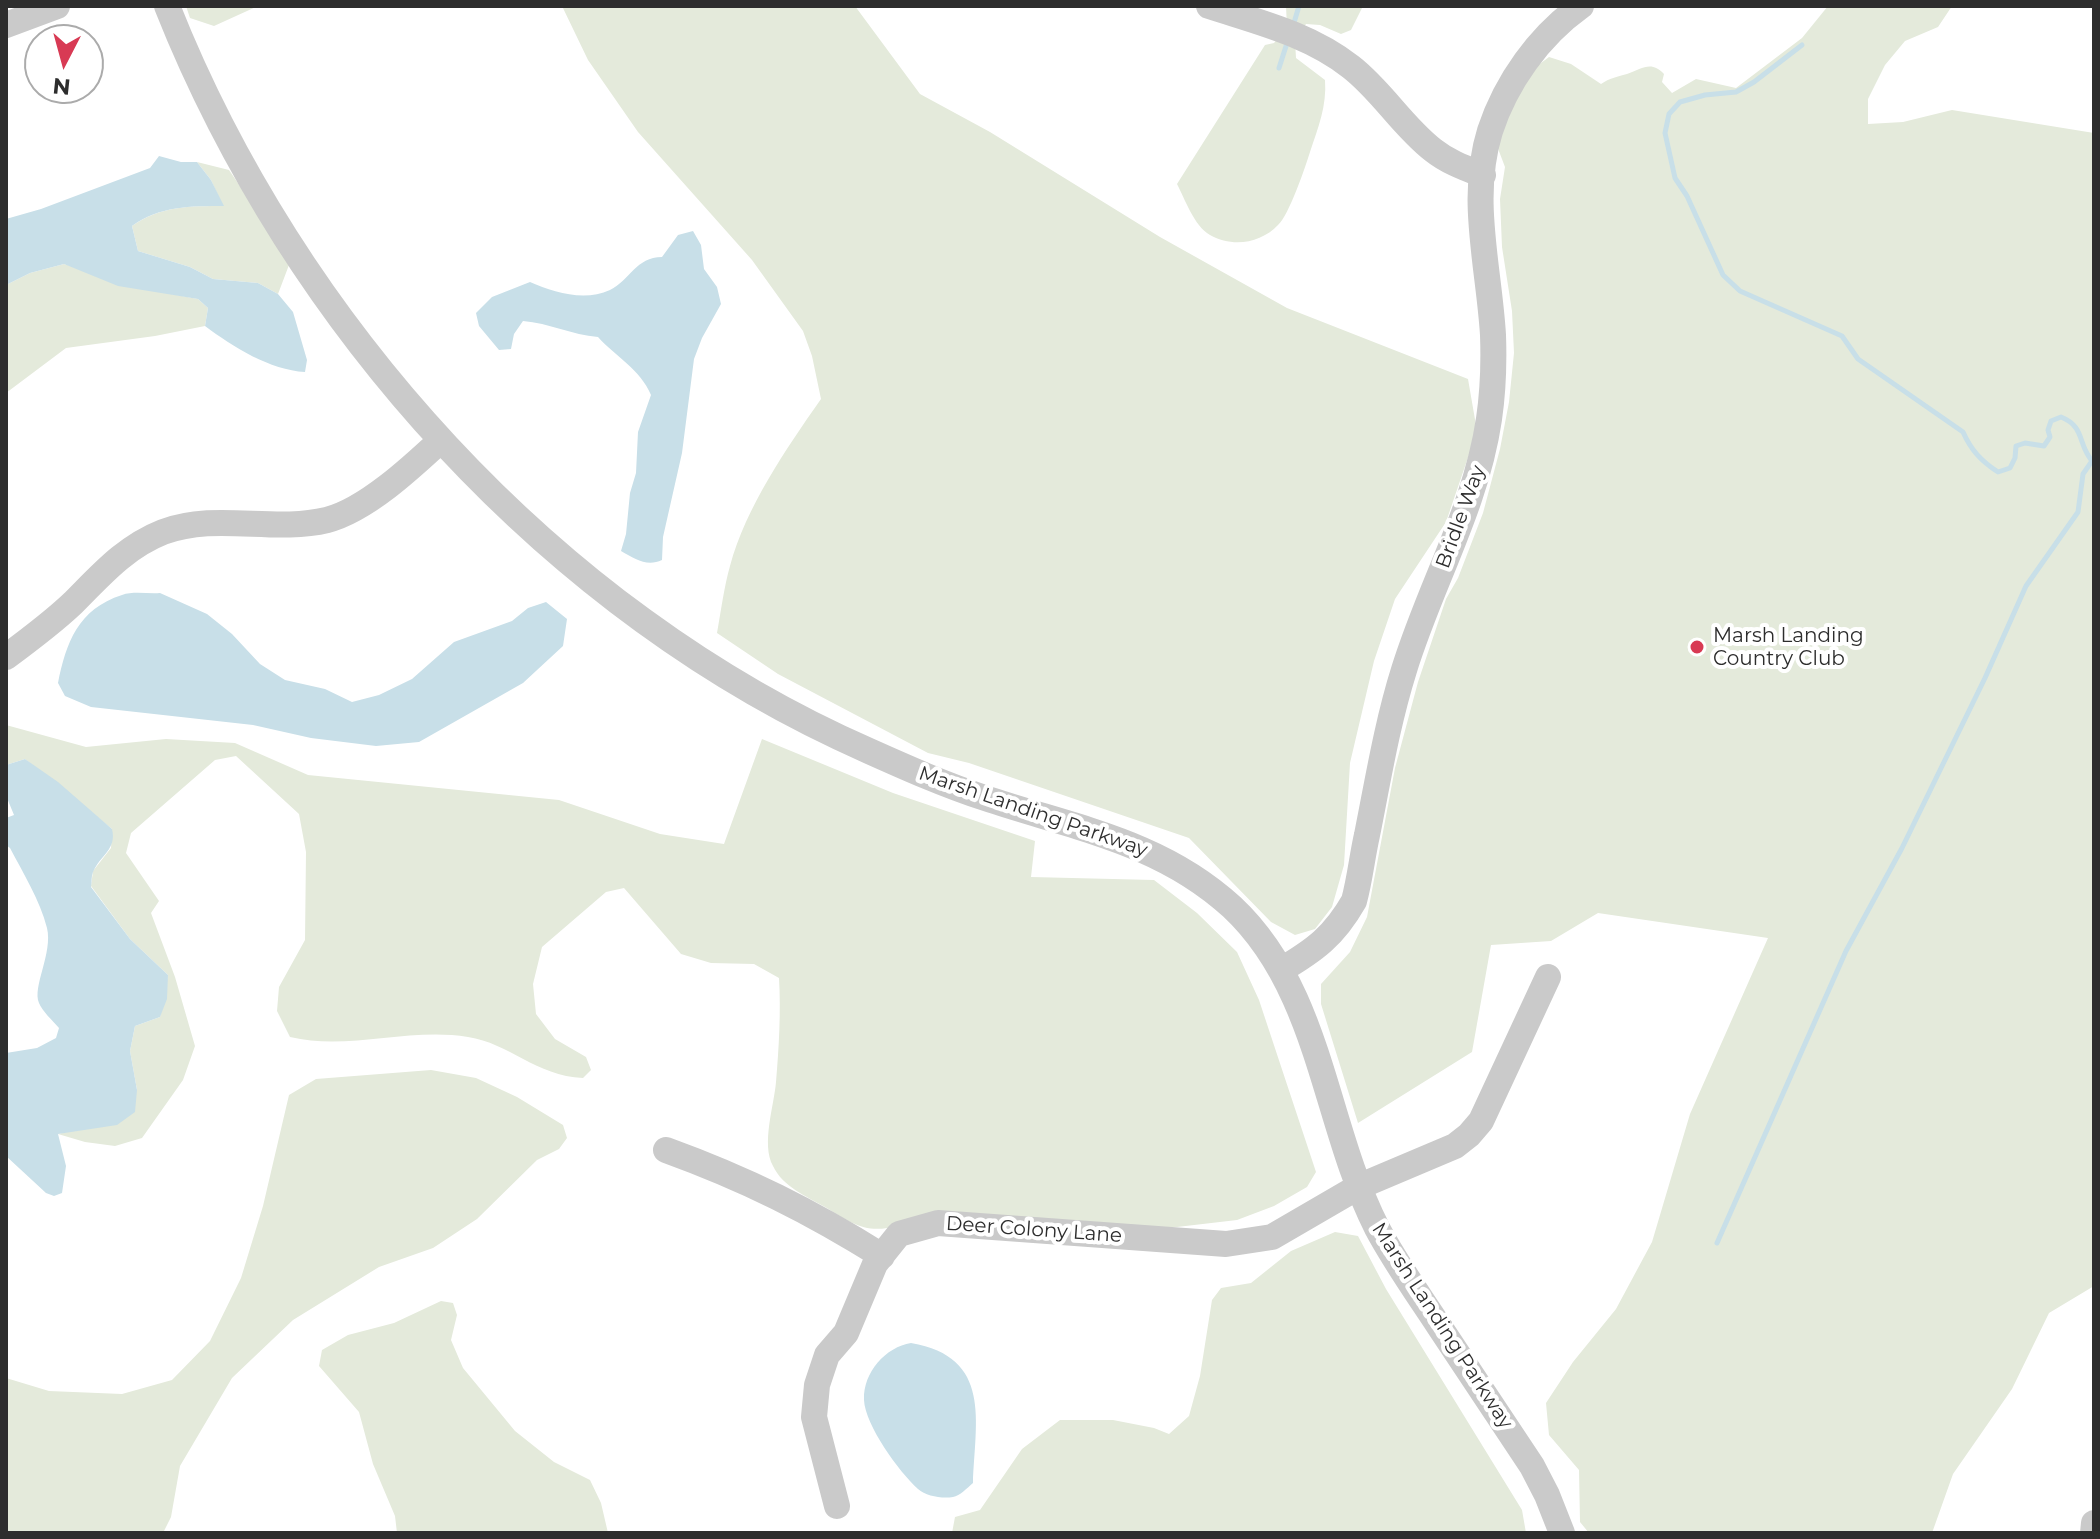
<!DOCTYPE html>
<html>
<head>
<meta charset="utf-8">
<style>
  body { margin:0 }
  #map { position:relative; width:2100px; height:1539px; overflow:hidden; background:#fff; font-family:Montserrat,sans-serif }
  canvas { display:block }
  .frame { position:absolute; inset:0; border:8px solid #2d2d2d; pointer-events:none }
  .north { position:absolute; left:24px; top:24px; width:80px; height:80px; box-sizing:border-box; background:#fff; border:2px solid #ababab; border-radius:50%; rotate:186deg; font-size:22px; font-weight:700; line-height:32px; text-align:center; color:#2d2d2d }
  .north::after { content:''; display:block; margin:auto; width:28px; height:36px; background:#d83a54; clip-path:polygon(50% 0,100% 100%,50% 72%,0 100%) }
</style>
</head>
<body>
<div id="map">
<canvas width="2100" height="1539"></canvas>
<div class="frame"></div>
<div class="north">N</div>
</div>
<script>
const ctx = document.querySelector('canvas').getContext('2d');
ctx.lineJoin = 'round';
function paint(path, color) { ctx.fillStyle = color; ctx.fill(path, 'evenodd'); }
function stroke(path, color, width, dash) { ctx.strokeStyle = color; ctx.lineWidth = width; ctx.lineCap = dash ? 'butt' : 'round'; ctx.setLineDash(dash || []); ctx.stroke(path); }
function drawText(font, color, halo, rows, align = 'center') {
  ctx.font = font + ' Montserrat,sans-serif'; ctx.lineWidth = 8; ctx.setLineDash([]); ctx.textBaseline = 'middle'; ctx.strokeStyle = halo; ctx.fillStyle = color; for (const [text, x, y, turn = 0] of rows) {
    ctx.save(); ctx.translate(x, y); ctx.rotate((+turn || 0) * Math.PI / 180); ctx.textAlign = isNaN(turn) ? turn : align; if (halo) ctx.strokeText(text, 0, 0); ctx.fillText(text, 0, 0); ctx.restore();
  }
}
const green = new Path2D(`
  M186,6H258L214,26L190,18Z
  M562,6H855L920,94L990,132L1160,237L1287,308L1468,379L1477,431L1446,522L1395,599L1374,661L1350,763L1344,865L1332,907L1315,929L1295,935L1271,922L1189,838L969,763L928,753L778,674L717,633C721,611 724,587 730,566C746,507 786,449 821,399L812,356L803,331L752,260L638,132L588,60Z
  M1286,6H1363L1351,30L1341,34L1320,25L1306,24L1295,41L1296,58L1325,80C1327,106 1318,128 1310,152C1305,168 1289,215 1278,225C1261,243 1233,248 1210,235C1194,226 1185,199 1177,184L1265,45L1274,43L1287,27Z
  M1828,6H1952L1938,27L1905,41L1885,65L1868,99V124L1903,122L1952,110L2094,133V1286L2049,1313L2012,1389L1953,1474L1932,1533H1589L1580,1522L1579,1470L1549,1435L1546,1403L1573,1362L1616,1309L1652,1242L1690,1114L1768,938L1598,913L1551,941L1491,945L1472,1052L1358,1123L1321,1004V984L1350,952L1367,917L1395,768L1418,682L1446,599L1458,578L1483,513L1500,449L1509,402L1514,353L1512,311L1502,247L1500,199L1505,167L1497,146L1511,99L1529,72L1549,57L1571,64L1601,84C1610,78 1616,77 1627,74C1642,69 1651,60 1664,74L1662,82L1672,93L1696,79L1736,88L1802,38Z
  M197,162L229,170C251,201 268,234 289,265L278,294L258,283L213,279L190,267L138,251L132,226C160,206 190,206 223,206L211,180Z
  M64,264L150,290L198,299L208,308L205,326L155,336L66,348L6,393V285L30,273Z
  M6,725L86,747L166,739L235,743L308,775L559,800L660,834L724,844L762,739L893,793L1035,841L1031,877L1154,880L1197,913L1237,952L1259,1000L1316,1172L1307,1187L1274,1206L1237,1220L1177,1227L898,1226C865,1234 853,1224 825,1207C806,1196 783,1187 773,1166C761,1144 774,1106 776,1082C779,1047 781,1012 779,978L754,964L711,963L681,954L624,888L606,892L542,947L533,984L536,1014L555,1039L586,1057L591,1070L583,1078C536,1076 509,1043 468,1037C409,1027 348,1051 290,1037L277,1011L279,987L305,940L306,852L299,814L236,756L215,760L131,833L126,853L159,901L151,913L175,977L195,1046L183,1080L142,1138L115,1146L85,1142L58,1134L75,1130L137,1090L130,1051L135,1026L160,1017L168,975L130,939L91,886L93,871L111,848L112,829L25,759L6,765Z
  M431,1070L476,1078L517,1097L563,1125L567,1138L559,1149L537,1160L477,1219L433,1248L379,1267L293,1320L232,1378L180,1466L171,1517L163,1533H6V1378L49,1391L122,1394L172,1380L210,1341L241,1278L263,1206L289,1095L316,1079Z
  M1335,1232L1358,1236L1386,1289L1522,1510L1526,1533H952L955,1517L980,1510L1022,1449L1060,1420H1113L1154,1428L1169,1434L1189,1416L1200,1376L1212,1300L1221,1288L1251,1283L1291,1251Z
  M441,1301L453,1303L457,1315L451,1340L463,1368L515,1431L554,1462L590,1480L601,1503L608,1533H397L395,1516L373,1464L359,1412L319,1366L322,1350L348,1335L394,1323Z`);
const water = new Path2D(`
  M159,156L181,162H197L211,180L224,206C191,206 159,206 132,226L138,251L190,267L213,279L258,283L278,294L293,312L307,360L305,372C270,370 233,347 205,326L208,308L198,299L118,286L64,264L30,273L6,285V219L41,209L150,168Z
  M693,231L701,245L704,269L717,287L721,304L702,338L694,359L682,453L663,537L662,560C647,567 635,559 621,551L626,534L630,493L636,473L638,432L651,395C640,369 616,357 598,337C572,335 549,323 523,321L514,334L511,349L499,350L479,326L476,313L492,297L530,282C553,292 584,302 610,290C630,280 636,257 662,257L678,235Z
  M160,593L207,614L232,634L260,664L285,680L325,689L352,702L379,695L412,679L454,642L512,621L528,608L546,602L567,619L563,646L523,683L419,742L376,746L311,738L253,725L91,707L65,696L58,683C66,643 78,609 122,595C133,591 148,594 160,593Z
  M25,759L58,782L112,829C117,850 100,855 93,872C91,877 92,882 91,887L130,939L168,975L167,999L160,1017L135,1026L130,1051L137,1090L135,1112L117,1125L58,1134L66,1166L62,1193L54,1196L46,1193L6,1156V1053L37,1048L56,1038L59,1028C53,1021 42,1011 39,1003C32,987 53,953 47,928C40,900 23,873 10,848L6,845V818L14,815L7,798L6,765Z
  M911,1343C993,1357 975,1422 973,1483C967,1488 960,1496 953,1497C942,1499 926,1496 918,1489C899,1472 865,1425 864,1400C863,1372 886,1347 911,1343Z`);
const stream = new Path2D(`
  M1293,26L1299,6
  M1802,45L1754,82L1736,92L1705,95L1680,102L1669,114L1665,133L1675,178L1687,196L1723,275L1740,291L1842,336L1858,359L1963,432C1971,450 1981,461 1998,472L2010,468L2015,458L2016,446L2025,443L2044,446L2050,437L2048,430L2051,421L2061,417C2086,427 2077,445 2093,462
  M1279,68L1287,43
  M1717,1243L1846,951L1902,848L1985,678L2026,586L2078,512L2083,474L2092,461`);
const minor = new Path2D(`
  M167,6C293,324 553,613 869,751C907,768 945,785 985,798C1074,828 1160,841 1232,907C1321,990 1324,1124 1377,1228C1395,1262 1418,1294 1439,1326C1470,1373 1501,1419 1532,1466L1547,1495L1562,1533
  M1209,6C1258,22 1309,34 1351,67C1382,91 1402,126 1433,150C1448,162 1465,168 1483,175
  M6,25L57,6
  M6,657C29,640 52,623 73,603C101,575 125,547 163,532C216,512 273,533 327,520C366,510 412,467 441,440
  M1281,970C1315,950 1334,936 1354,901C1360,879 1362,857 1367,835C1378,780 1387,724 1404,670C1430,585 1476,508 1489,419C1493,392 1494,363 1493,335C1489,267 1469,198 1490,131C1506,82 1539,36 1581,6
  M666,1150C746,1179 810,1211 882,1256
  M837,1506L814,1417L817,1385L827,1355L846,1333L875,1264L899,1234L938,1223L1226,1244L1272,1237L1358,1187L1455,1146L1469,1135L1481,1121L1548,977
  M2093,1533L2094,1523`);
const markers = [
  [1697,647,8,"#d83a54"]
];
const streetNames = [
  ["Bridle Way",1461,517,-70],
  ["Marsh Landing Parkway",1033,812,19],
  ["Deer Colony Lane",1034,1230,4],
  ["Marsh Landing Parkway",1442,1326,57]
];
const poiNames = [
  ["Marsh Landing",1713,636],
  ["Country Club",1713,659]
];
paint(green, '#e4eadb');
paint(water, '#c8dfe8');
stroke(stream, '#c8dfe8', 5);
stroke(minor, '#cacaca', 26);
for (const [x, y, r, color] of markers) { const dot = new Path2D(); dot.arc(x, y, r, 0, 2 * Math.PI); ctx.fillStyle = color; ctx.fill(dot); stroke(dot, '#fff', 3); }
drawText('20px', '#2d2d2d', '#fff', streetNames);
drawText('20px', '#2d2d2d', '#fff', poiNames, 'left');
</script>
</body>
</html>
